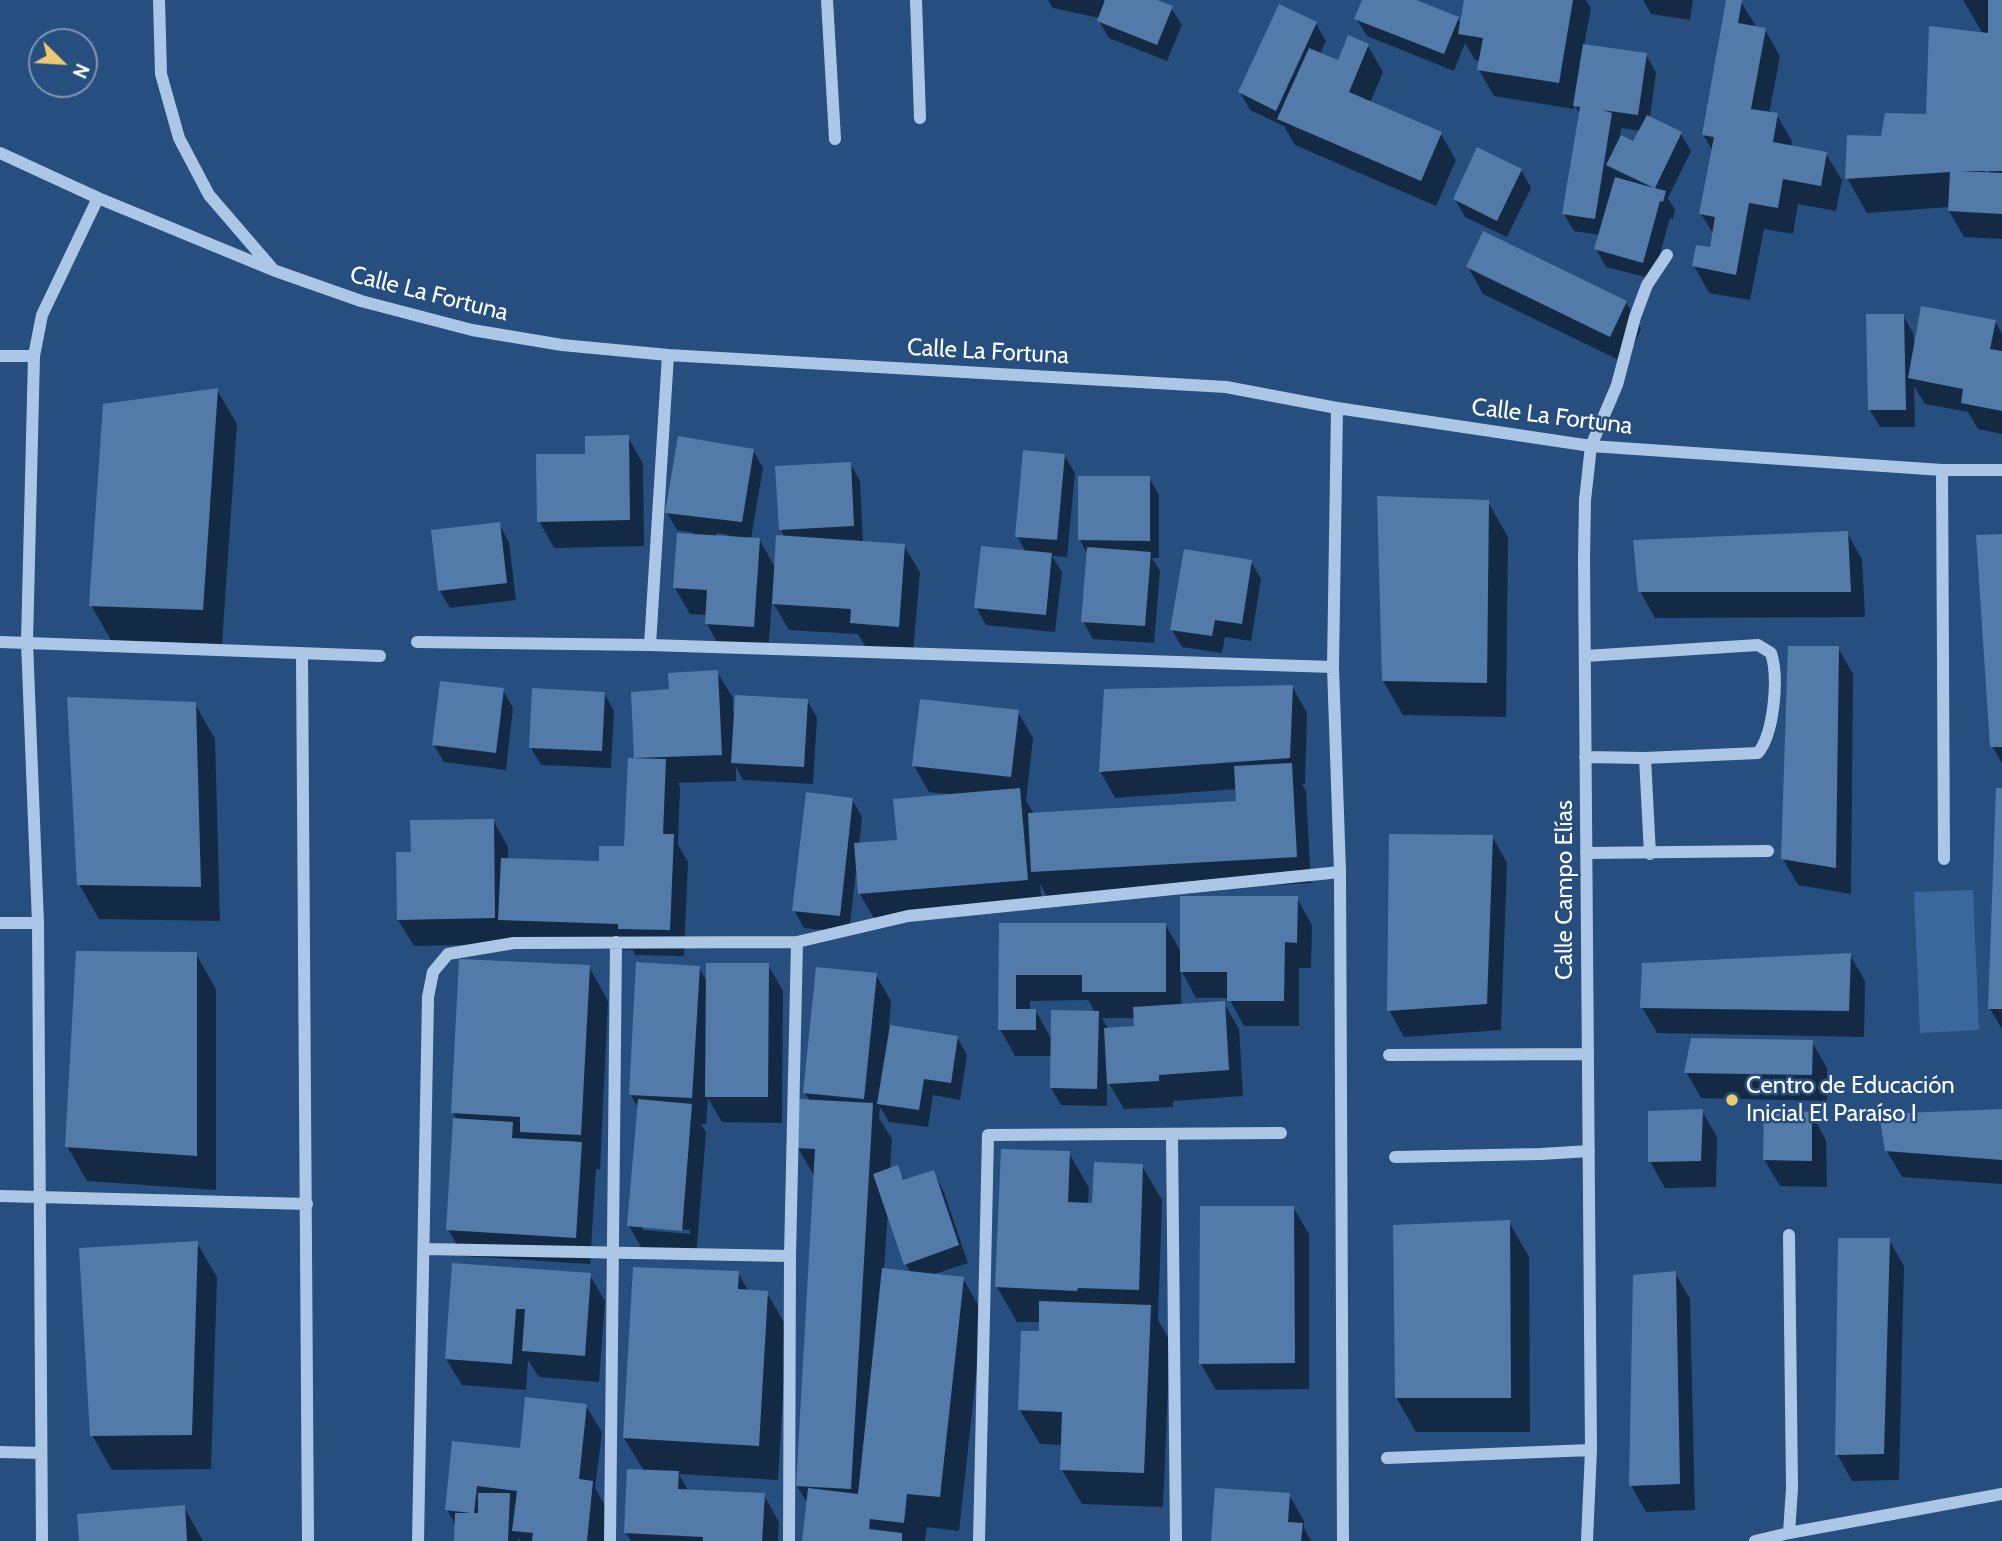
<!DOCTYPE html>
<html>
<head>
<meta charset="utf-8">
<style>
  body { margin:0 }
  #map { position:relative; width:2002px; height:1541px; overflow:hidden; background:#264e7f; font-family:Cabin,sans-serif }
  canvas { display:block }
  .north { position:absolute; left:28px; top:28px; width:70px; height:70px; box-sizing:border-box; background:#264e7f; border:2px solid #7d95b2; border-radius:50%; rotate:114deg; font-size:19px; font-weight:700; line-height:28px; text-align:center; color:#fff }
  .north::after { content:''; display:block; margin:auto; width:24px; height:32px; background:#efc971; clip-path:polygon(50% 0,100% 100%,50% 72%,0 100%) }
</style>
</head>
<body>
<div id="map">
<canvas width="2002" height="1541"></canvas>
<div class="north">N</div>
</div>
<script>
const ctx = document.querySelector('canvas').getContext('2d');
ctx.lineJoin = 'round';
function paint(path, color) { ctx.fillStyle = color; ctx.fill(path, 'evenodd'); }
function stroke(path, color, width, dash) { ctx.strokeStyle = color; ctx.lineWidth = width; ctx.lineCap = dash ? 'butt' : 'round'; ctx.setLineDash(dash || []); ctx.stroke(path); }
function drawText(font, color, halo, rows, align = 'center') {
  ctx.font = font + ' Cabin,sans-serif'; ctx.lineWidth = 5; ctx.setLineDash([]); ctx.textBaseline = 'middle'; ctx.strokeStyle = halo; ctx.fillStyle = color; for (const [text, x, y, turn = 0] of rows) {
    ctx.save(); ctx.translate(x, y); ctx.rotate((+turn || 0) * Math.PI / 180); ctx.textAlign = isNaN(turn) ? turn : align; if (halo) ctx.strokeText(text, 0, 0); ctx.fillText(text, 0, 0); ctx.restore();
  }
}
const green = new Path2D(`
  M1973,890L1979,1030L1920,1033L1914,892Z`);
const shadow = new Path2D(`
  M1048,0H1104L1105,4L1107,0H1152L1171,8L1182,25L1167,61L1109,38L1099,21L1100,18L1053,8Z
  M1364,0H1411L1458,19L1461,25L1465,0H1586L1591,8L1584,46L1646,55L1656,72L1650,118L1681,134L1691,151L1668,198L1675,210L1673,219L1670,218L1653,279L1606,267L1596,249L1600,235L1574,231L1564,214L1580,114L1574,104V109L1494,96L1479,70L1481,61L1475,60L1465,43L1454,71L1367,36L1356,18ZM1621,128L1640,131L1634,144L1620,137Z
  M1643,0H1693L1690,20L1651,14Z
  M1728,0L1741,2L1757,28L1765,30L1780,56L1769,114L1777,115L1792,141L1791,148L1826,154L1842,180L1836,211L1798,204L1793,234L1764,229L1750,300L1709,293L1694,266L1711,249L1714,235L1701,214L1713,151L1703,135Z
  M1963,0H2002V239L1964,237L1949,211V207L1867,213L1847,178L1883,138L1928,116L1983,34ZM1983,161L1991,175H1987L1980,163Z
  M1316,24L1326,41L1320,54L1338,62L1368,46L1383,72L1370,103L1441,134L1456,160L1436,206L1295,145L1284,126L1250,110L1240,92Z
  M1521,170L1531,188L1507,237L1465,217L1455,199Z
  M1468,267L1626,302L1641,329L1625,363L1483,294Z
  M1903,315L1913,333L1915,348L1995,321L2002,334V434L1978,429L1968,412L1925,404L1914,386L1915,427H1880L1870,410Z
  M217,390L237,424L222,644L111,640L91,605Z
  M628,437L643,464L644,546L554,548L539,521L587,456Z
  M753,450L763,468L751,539H759L776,569L785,538L781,529L850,463L860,481L863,543L904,546L920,572L913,652L867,649L858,634L789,630L772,601L768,653L722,650L707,624V615L690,614L675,588L694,533L677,530L667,513ZM717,533L729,535V538L716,537Z
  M1064,455L1075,473L1067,557L1052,556L1062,572L1055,632L986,625L976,607L1026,552L1017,536Z
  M1149,478L1159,495V558H1152L1160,571L1154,643L1093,639L1083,621L1088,555L1080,540Z
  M1488,502L1508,537L1506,717L1403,715L1383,681Z
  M499,524L509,542L516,600L450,608L440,591Z
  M1847,533L1862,559L1865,617L1655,618L1640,591Z
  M2002,535V763L1992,746Z
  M1251,562L1261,579L1251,641L1225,637L1222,653L1182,647L1172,630Z
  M1838,648L1853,674L1851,894L1798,885L1783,859Z
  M717,672L733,698V712L807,700L817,718L813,784L743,780L736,767V781L678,783L680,787L678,845L688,862L684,956L635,955L633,950L515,946L509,936L510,944L414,946L398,920L412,853L493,820L508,847V860L601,863L626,848L636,760L633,693L671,691Z
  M1292,686L1307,713L1305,784H1302L1306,791L1311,883L1048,898L1040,884L1042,906L875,920L860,894L856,871L849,933L804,928L794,910L852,799L862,817L859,845L899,841L948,796V794L929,792L914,766L1018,712L1033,738L1026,801L1034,814L1237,803V789L1115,798L1100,771Z
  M503,690L513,708L506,770L444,762L434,745Z
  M604,693L614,711L611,768L541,765L531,748Z
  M195,704L215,739L220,921L99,919L79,884Z
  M2002,790V1029L1990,1009Z
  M1492,836L1507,863L1501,1030L1404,1037L1389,1010Z
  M1297,898L1312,925L1311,968H1299V1026H1244L1229,998H1196L1181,970V1005L1224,1003L1239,1029L1243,1096L1173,1101V1107L1124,1109L1107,1080V1106L1061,1105L1051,1088L1052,1056H1015L1000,1029V925L1165,924L1181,952ZM1088,1000L1095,1012L1052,1040L1035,1010L1030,1011V1001ZM1102,1018H1135V1028L1108,1029Z
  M196,954L216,989V1190L87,1181L67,1146Z
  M1850,955L1865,981L1864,1037L1657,1033L1642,1007Z
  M768,965L783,991L782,1123L722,1122L708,1098L706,1124H701L706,1132L696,1257L644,1252L629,1226L639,1109L630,1094L699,968L708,983ZM643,1226L690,1230V1234L643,1230Z
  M589,967L608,1001L600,1169H596L590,1264L463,1256L448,1229L457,1120L453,1113Z
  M876,975L891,1001L889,1026L957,1037L967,1055L960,1100L933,1095L928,1127L889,1122L880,1107L879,1118L892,1139L890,1169L897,1167L905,1182L933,1172L943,1190L968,1263L932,1275L963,1279L983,1313L959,1531L927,1527L925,1541H804L808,1504L797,1486L815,1177L798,1148L810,1101L805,1093ZM888,1211L906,1264L911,1273L884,1270Z
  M1812,1042L1827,1068V1101L1701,1098L1686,1072Z
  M1702,1111L1717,1137L1716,1187L1665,1188L1650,1161Z
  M2002,1111V1184L1902,1177L1887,1151Z
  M1811,1113L1826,1140L1827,1187L1780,1186L1764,1159Z
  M1069,1153L1089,1188L1088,1205H1094L1142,1166L1162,1200L1158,1320L1170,1341L1163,1507L1082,1504L1062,1470L1063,1445L1040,1444L1020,1410L1040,1333L1041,1322H1017L997,1287Z
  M1293,1207L1309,1234V1389L1216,1390L1201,1364L1202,1208Z
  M1509,1222L1529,1257L1530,1432H1416L1396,1397Z
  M1889,1240L1904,1266L1899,1480L1852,1481L1837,1454Z
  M197,1243L217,1277L211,1469L112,1470L92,1435Z
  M454,1265L590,1275L605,1301L599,1382L539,1377L528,1360L526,1390L462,1385L446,1359Z
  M738,1273L749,1292L767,1293L787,1327L778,1480L679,1474L689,1492L764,1495L779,1522L778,1541H631L626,1533L644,1471L624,1438Z
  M1675,1273L1690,1299L1695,1510L1646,1512L1631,1485Z
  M586,1406L602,1432L595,1488L607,1509L604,1541H520L518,1537V1541H456V1526L447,1509L522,1450Z
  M1289,1495L1304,1521V1528L1311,1541H1213Z
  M184,1507L203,1541H81Z`);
const building = new Path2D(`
  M1105,0H1157L1173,6L1157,45L1097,21Z
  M1362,0H1416L1459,17L1444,54L1354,19Z
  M1464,0H1573L1559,83L1477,70L1483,38L1458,34Z
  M1726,0H1742L1738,23L1766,28L1751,109L1778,113L1773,142L1827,152L1821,186L1783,179L1778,208L1749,203L1736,275L1692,266L1696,245L1710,247L1715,217L1699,214L1714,137L1702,135Z
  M1988,0H2002V171H1959L2002,173V214L1948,211L1950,172L1845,179L1847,135L1881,136L1885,113L1926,114L1929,26L1988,33Z
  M1279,4L1317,22L1276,111L1238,92Z
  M1348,35L1369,44L1349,92L1442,132L1421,181L1277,119L1309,48L1338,60Z
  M1583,44L1647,53L1638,115L1602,110L1612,113L1595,219L1562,214L1580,107L1573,106Z
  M1647,115L1682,132L1655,188L1666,191L1663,202L1660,201L1643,263L1594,249L1615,177L1654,188L1606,165L1621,135L1633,141Z
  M1477,147L1522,169L1497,221L1453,199Z
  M1483,231L1627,301L1610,337L1466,267Z
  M1921,306L1996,320L1990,349L2002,351V411L1961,403L1963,389L1908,378Z
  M1866,314H1904L1906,410H1868Z
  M218,388L203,610L89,606L103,404Z
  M629,435L630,520L537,522L536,454H585V436Z
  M678,436L754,449L742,522L665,513Z
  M1023,450L1065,454L1057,540L1015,537Z
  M851,462L854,526L779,530L775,466Z
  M1078,476H1150V541L1078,540Z
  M1377,496L1489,500L1487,683L1382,681Z
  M500,522L507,583L438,591L431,530Z
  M1848,531L1851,592H1638L1633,540Z
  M677,533L760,538L754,627L705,624L707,590L673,588Z
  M2002,534V747H1990L1976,535Z
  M776,535L905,544L899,627L850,623L851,609L772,604Z
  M981,546L1052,553L1046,615L974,608Z
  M1087,547L1151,552L1145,626L1081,622Z
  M1184,549L1252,560L1242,624L1215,620L1212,636L1170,630Z
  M1788,646H1839L1836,868L1781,859Z
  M718,670L722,755L634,758L631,692L669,689L668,673Z
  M440,681L504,688L496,753L432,745Z
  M1293,685L1290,758L1099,772L1104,689Z
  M532,688L605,692L602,751L529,748Z
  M735,695L808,699L804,767L731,763Z
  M67,697L196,702L201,887L77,885Z
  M920,699L1019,710L1011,777L912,766Z
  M628,758L666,759L663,834H674L670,930L618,929V924L498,920L501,858L599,861V846H624Z
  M1292,763L1297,857L1031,872L1028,813L1236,801L1234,766Z
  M1020,788L1028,880L858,894L854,843L897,840L893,799Z
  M1996,788H2002V1009H1988Z
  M806,792L853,798L840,916L792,911Z
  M494,819L495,918L397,920L396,852H411L410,820Z
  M1389,834L1493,835L1487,1004L1387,1011Z
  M1180,896H1298L1297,943L1285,942L1284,1001H1227V972H1180Z
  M999,923H1166V992H1082V975H1016V1009H1036V1030H998Z
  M76,951L197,952V1156L65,1147Z
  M1851,953L1849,1011L1640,1008L1642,963Z
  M459,959L590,965L581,1135L520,1132V1117L451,1113Z
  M636,962L700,966L692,1098L629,1095Z
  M706,963H769L768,1097H705Z
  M816,967L877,973L864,1099L803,1093Z
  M1225,1001L1229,1070L1159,1075V1081L1107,1084L1104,1028L1134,1026L1133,1007Z
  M1051,1010L1099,1011L1097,1089L1050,1088Z
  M890,1025L958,1036L951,1083L924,1079L919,1110L877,1104Z
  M1691,1038L1813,1040L1812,1075L1684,1073Z
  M638,1099L692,1104L682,1231L627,1226Z
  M799,1099L873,1103L851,1489L796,1486L815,1149L796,1148Z
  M1703,1109L1701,1161L1648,1162V1111Z
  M1764,1109L1812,1112V1161L1763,1160Z
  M2002,1109V1160L1885,1151L1879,1114Z
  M453,1118L513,1122L512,1138L582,1142L576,1238L446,1230Z
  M1001,1149L1070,1151L1068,1202L1092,1203L1094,1162L1143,1164L1139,1290L1078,1288L1077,1291L995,1287Z
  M898,1165L903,1180L934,1170L959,1245L904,1265L873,1174Z
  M1200,1206H1294L1295,1363L1199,1364Z
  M1510,1220L1511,1398H1395L1393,1225Z
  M1838,1238H1890L1884,1454L1835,1455Z
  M198,1241L192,1435L90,1436L79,1248Z
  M452,1263L591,1273L585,1356L522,1351L525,1309H516L512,1364L445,1359Z
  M633,1267L739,1271L738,1289L768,1291L759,1446L623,1438Z
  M882,1268L964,1277L940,1497L907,1494L904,1523L870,1519L869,1529L902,1533V1541H802L808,1488L858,1494Z
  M1676,1271L1680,1484L1629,1486L1633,1275Z
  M1039,1301L1151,1305L1144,1473L1060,1470L1062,1412L1018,1410L1021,1331H1039Z
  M525,1397L587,1404L579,1479L593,1481L587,1541H532L533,1533L512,1531L517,1491L477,1486L474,1513H478V1493H510L508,1541H454L455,1513H471L445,1510L452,1441L520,1448Z
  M627,1469L679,1471L678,1489L765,1493L762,1541H703V1537L624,1533Z
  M1215,1488L1290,1493L1288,1522L1303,1523L1301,1541H1211Z
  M185,1505L187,1541H79L77,1514Z`);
const minor = new Path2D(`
  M159,0L161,74L179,138L209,195L271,267
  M827,0L835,139
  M916,0L920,118
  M0,153L98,198L273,270L361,301L472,330L562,345L668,355L1226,387L1337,408L1591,446L1942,470H2002
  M0,356H34
  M1337,408L1333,667L1340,872L1343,1541
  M1942,470L1944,859
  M0,642L380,656
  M417,642L650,645L1333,667
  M650,645L668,355
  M302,654L308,1541
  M1585,656L1758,645L1771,653C1779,678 1774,733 1758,753L1645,758L1585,757
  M1645,758L1650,854
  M1586,853L1768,851
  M0,923H38
  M1389,1055L1588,1054
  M1172,1134L1176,1541
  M1395,1157L1541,1154L1589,1151
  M0,1196L307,1204
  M425,1249L790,1256
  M0,1452L41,1453
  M1387,1458L1591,1450
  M1789,1533L1792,1488L1789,1235
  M42,1541L38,923L27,642L34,356L42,315L98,198
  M418,1541L428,997L433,972L448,954L514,943L797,942L908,916L1340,872
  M610,1541L616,942
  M789,1541L790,1256L797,942
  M979,1541L988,1135L1281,1133
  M1587,1541L1591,1450L1584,559L1585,500L1591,446L1617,385L1635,317L1647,285L1667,255
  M1755,1541L1789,1533L2002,1494`);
const markers = [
  [1732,1100,7,"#efc971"]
];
const streetNames = [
  ["Calle La Fortuna",429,294,14],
  ["Calle La Fortuna",988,352,3],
  ["Calle La Fortuna",1552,417,7],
  ["Calle Campo Elías",1565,890,-90]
];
const poiNames = [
  ["Centro de Educación",1746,1086],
  ["Inicial El Paraíso I",1746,1114]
];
paint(green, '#3a689d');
paint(shadow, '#0007');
paint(building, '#527baa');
stroke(minor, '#acc7e6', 12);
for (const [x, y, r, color] of markers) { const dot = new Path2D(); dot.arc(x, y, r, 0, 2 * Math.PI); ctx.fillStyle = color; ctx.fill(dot); stroke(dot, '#264e7f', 2.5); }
drawText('24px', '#fff', '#264e7f', streetNames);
drawText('24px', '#fff', '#264e7f', poiNames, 'left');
</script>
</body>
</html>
